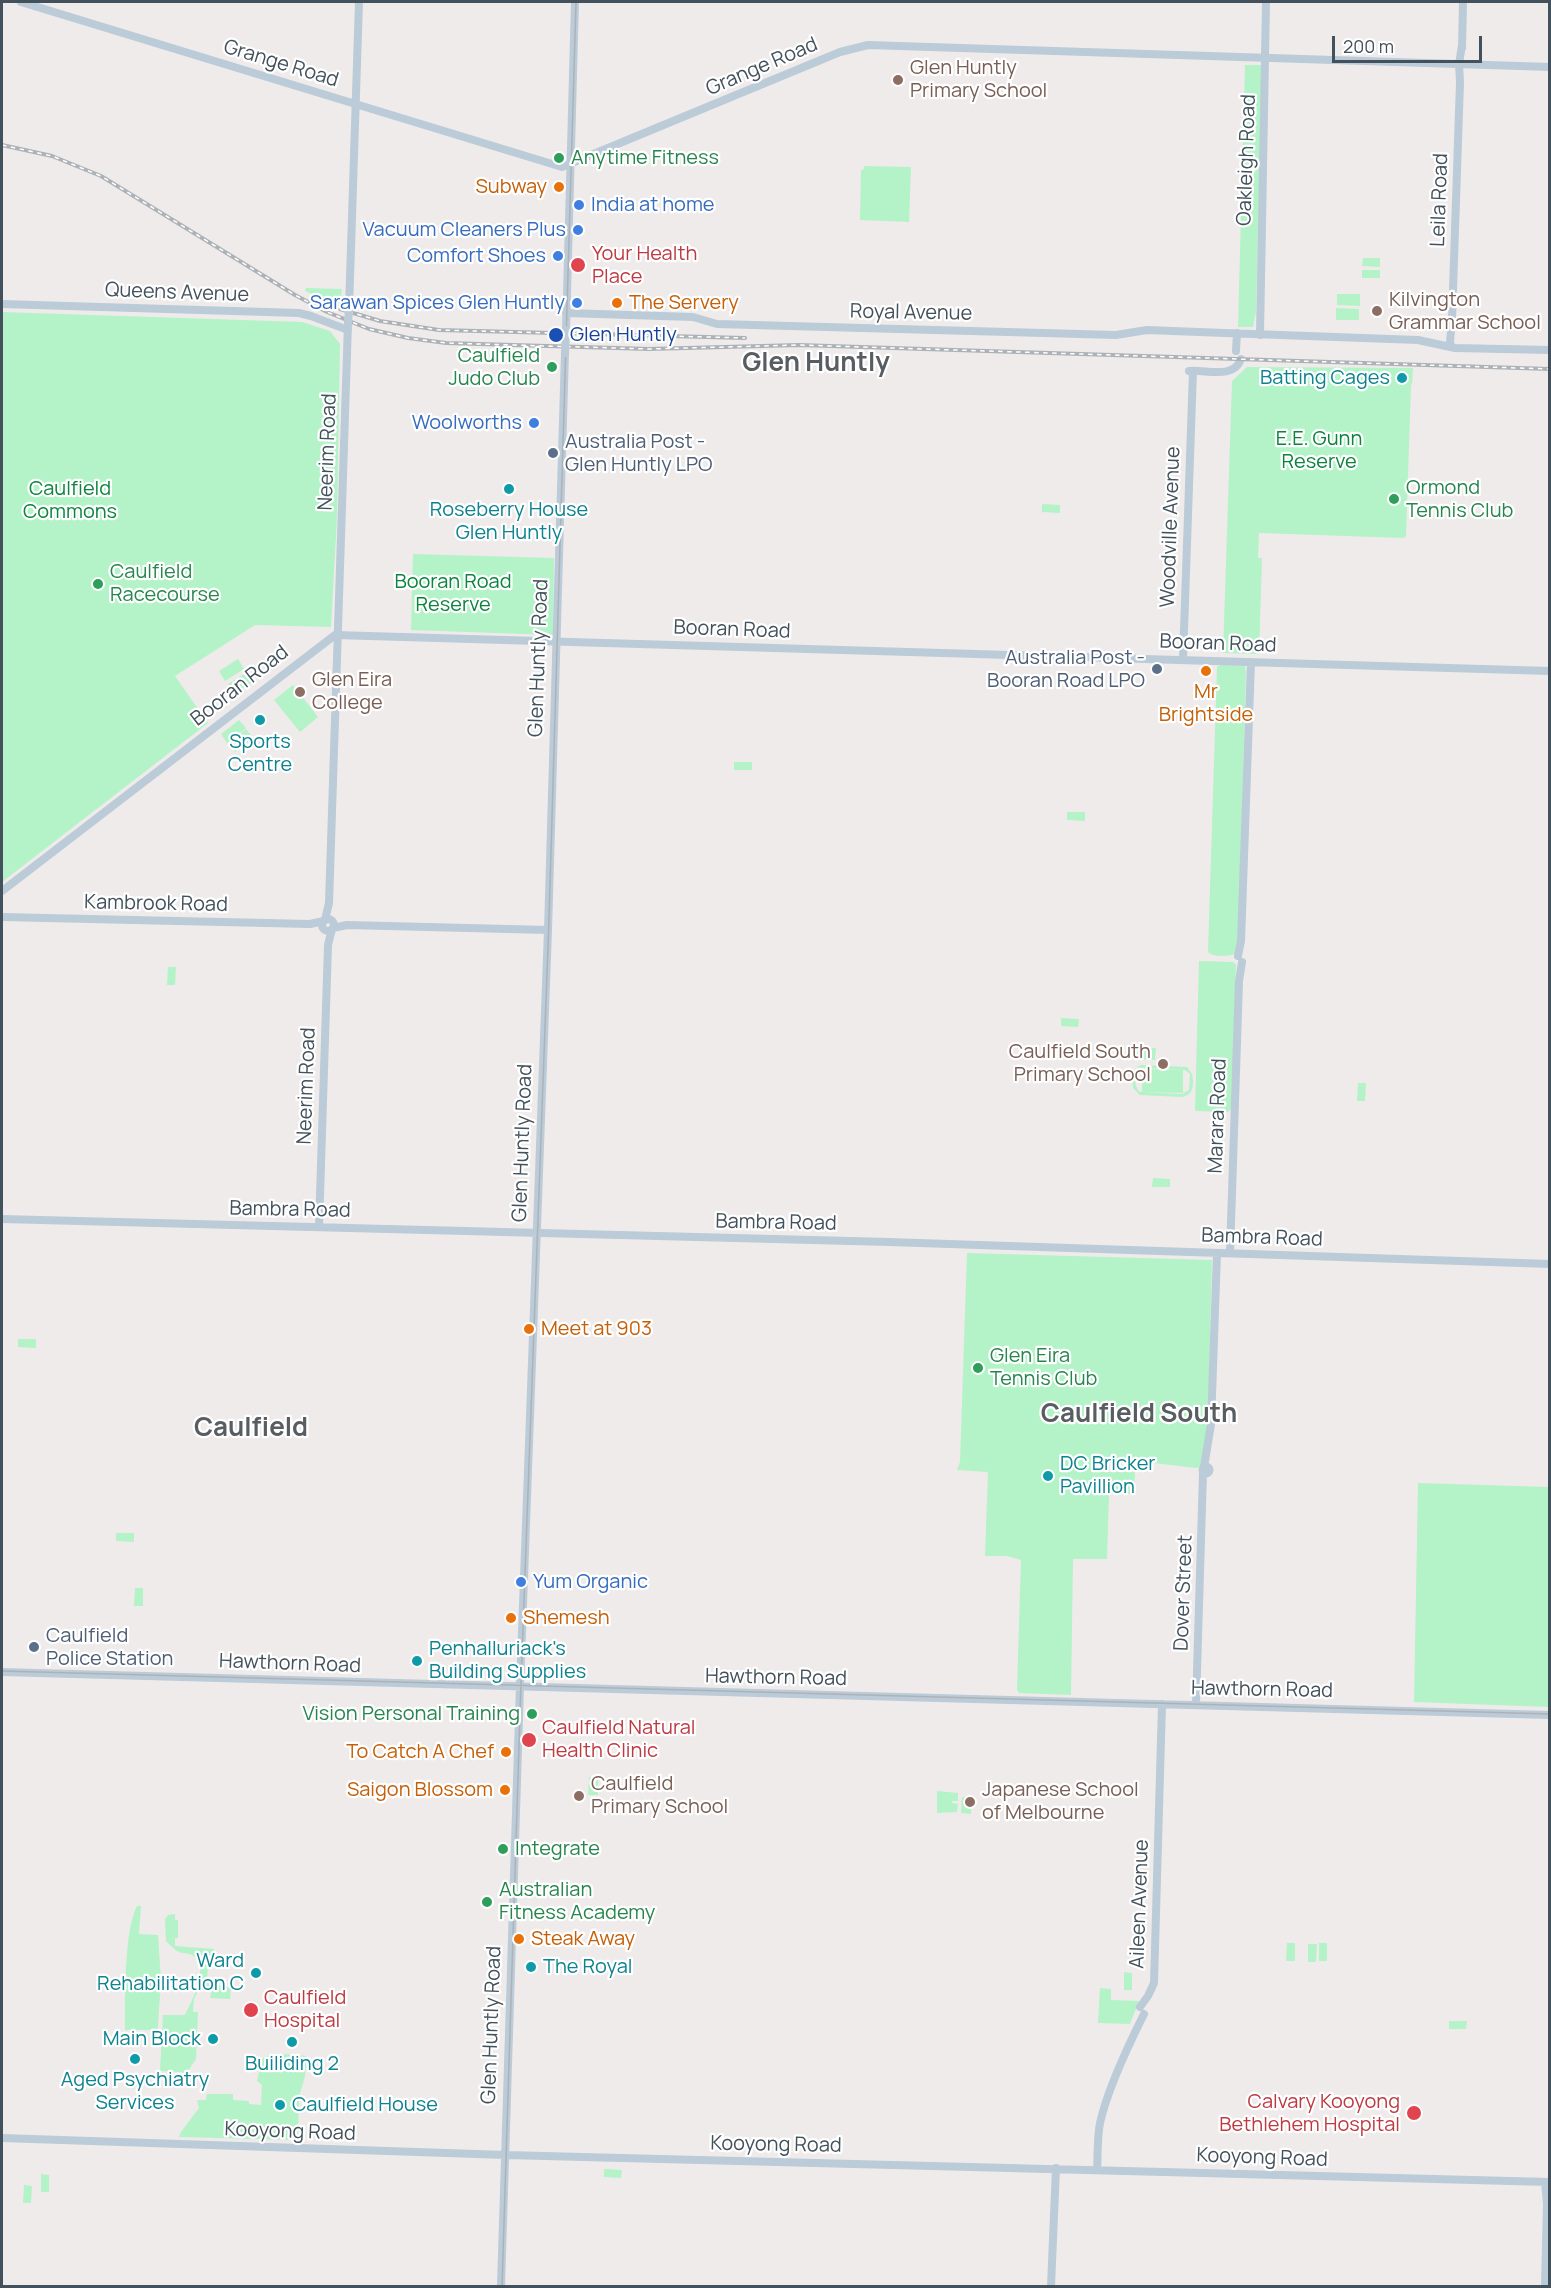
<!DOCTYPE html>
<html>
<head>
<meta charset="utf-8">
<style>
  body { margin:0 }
  #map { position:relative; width:1551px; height:2288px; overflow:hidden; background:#efebeb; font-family:Manrope,sans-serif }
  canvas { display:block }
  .frame { position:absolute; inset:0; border:3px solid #42515b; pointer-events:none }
  .scale { position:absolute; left:1332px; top:36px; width:150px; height:27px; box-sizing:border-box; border:3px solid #42515b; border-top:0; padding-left:8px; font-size:18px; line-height:21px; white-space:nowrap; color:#42515b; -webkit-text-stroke:4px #fff; paint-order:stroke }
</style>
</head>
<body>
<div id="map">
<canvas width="1551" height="2288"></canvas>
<div class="frame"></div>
<div class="scale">200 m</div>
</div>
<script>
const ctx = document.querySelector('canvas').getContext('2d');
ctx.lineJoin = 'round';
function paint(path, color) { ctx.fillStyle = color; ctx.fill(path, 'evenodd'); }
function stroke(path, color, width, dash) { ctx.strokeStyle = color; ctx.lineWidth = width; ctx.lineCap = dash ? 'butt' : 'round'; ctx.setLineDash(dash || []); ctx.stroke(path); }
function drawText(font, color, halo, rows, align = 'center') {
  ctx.font = font + ' Manrope,sans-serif'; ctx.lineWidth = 4.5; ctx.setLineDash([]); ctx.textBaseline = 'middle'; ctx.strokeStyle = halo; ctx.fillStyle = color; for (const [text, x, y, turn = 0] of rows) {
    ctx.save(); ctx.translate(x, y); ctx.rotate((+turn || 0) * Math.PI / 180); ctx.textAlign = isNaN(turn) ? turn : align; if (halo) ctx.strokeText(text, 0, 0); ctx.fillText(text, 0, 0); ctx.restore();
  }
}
const green = new Path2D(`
  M1245,65H1262L1256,312L1253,327H1238Z
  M864,166L911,167L909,222L860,220L861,170L864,169Z
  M1363,258H1380V267L1362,266Z
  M1362,270H1380V278H1362Z
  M306,288L342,289L340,307L305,291Z
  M1337,294H1360V306L1337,305Z
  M1336,308L1359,309V320H1336Z
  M2,312L302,322L330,331L340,344L337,518L331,627L255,625L175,676L208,723L2,882Z
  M1247,367L1413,368L1412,384L1411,385L1406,536L1404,538L1259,533L1258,558H1262L1259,654L1223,653L1232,381Z
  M1042,504L1060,505V513L1042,512Z
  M413,554L554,558L553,635L411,630Z
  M238,659L244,669L225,681L219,671Z
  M1220,665L1245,666L1246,673L1238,951L1236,954C1228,956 1214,958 1208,952L1217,667Z
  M246,673L252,683L234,694L228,684Z
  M293,685L318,717L300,732L274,700Z
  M239,720L246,728L227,743L221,734Z
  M246,729L253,738L235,752L228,744Z
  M734,762H752V770H734Z
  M1067,812H1085V821L1067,820Z
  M1199,961L1233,962L1236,964L1232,1108L1228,1112L1195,1111Z
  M168,967H176L175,985H167Z
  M1061,1018L1079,1019L1078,1027L1061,1026Z
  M1134,1048H1156L1155,1060L1133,1059Z
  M1141,1065L1187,1067L1192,1074C1194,1084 1194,1095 1182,1097L1140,1095L1133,1088C1132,1079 1132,1069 1141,1065ZM1143,1068L1185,1070L1190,1074L1189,1090L1182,1094L1140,1092C1134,1087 1134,1077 1138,1070Z
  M1143,1069L1183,1070V1093L1142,1092Z
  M1358,1083H1366L1365,1101H1357Z
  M1153,1178L1170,1179V1187H1152Z
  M967,1253L1212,1260L1208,1424L1202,1466L1196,1468L1103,1457L1094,1472H1135L1134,1494H1109L1107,1559H1073L1071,1695L1019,1693L1017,1690L1021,1560L1007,1556H985L988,1472L957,1470L960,1462Z
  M18,1339H36V1348L18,1347Z
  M1418,1483L1549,1487V1707L1414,1702Z
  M116,1533H134V1542L116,1541Z
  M135,1588H143V1606H134Z
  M589,1777H598V1795H588Z
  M937,1791L958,1793V1801H952V1803L958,1804L957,1812L937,1813Z
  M962,1797H971V1814L961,1813Z
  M137,1906H141L139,1934L158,1935L161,1980L157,2040L155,2039L154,2030H125C125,1999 124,1931 137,1906Z
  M175,1914V1920H178V1938H175V1946L214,1949L213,1957H205V1963L208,1964L207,1983L231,1988L230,1999L210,1998L212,1990L201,1985L194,1999L193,2012H198L196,2059L186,2074L181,2072L160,2071L163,2015H185C191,2002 209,1970 195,1957C190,1952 182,1954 177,1951C173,1948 169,1944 166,1941L165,1919L168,1915Z
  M1287,1943H1295V1961H1286Z
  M1319,1943H1327V1961H1319Z
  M1308,1944H1317L1316,1962H1308Z
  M1124,1972L1132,1973V1990H1124Z
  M1100,1988L1111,1989V2000L1139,2001L1130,2024L1098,2023Z
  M1449,2021H1467L1466,2029H1449Z
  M284,2054L307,2056L305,2076L299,2097L298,2137L294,2140L179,2137L181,2132L199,2108L197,2100H206L207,2094H233V2100L249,2101V2104L261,2105L262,2085L257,2081L262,2059L269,2055Z
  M604,2169L622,2170L621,2178L604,2177Z
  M41,2174L49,2175V2192H41Z
  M24,2185L32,2186L31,2203H23Z`);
const secondary = new Path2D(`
  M21,2L562,167L840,52L868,45L1550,67
  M1462,48L1463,2
  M2,304L299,313L311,316L348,330
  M349,309L359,2
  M566,313L693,317L717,324L753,325L1116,335L1147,330L1225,333L1418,340L1455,348L1550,350
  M566,330L575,2
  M1260,335L1266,2
  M1451,347L1450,342L1452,319L1460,82L1459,64L1462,45
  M1236,351L1237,333
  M1189,371C1205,369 1234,380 1241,359
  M1183,659L1193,371
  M2,891L335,635L1550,671
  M2,917L310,924L324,921
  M322 925a6 6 0 1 1 12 0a6 6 0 1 1-12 0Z
  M325,920L329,903L348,323
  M333,928L347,925L548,930
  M1238,956L1241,941L1251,662
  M2,1219L889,1242L1550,1264
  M319,1227L328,945L332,929
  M1230,1253L1239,981L1242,962
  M1202.5 1470a3.5 3.5 0 1 1 7 0a3.5 3.5 0 1 1-7 0Z
  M1204,1467L1211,1424L1217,1253
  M2,1672L1550,1715
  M1196,1705L1203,1473
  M1140,2007L1148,1996L1154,1983L1162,1704
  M2,2138L506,2155L1550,2182
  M1097,2170C1098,2154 1097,2138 1100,2123C1107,2091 1129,2044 1144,2014
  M501,2286L520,1686L548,930L565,353
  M1051,2286L1056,2168
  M1545,2286L1547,2204L1545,2182`);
const tram = new Path2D(`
  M2,1671L1550,1714
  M502,2286L521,1682L549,919L576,2`);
const rail = new Path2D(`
  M2,145L52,156L101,176L295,295L327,312L369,329L408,338L446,343L649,349L799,345L1550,369
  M340,309L380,321L439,330L745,338`);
const secondaryBridge = new Path2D(`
  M348,323L349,309
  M565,353L566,330`);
const markers = [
  [898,80,6,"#8d6e63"],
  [559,158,6,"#2e9e5b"],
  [559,187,6,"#e8710a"],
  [579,205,6,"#3f7fe0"],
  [578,230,6,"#3f7fe0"],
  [558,256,6,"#3f7fe0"],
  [578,265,8,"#e0444e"],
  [577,303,6,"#3f7fe0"],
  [617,303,6,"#e8710a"],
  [1377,311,6,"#8d6e63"],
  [556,335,8,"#1a4fb4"],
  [552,367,6,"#2e9e5b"],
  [1402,378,6,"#0f9aa8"],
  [534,423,6,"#3f7fe0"],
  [553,453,6,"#5c6f8a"],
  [509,489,6,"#0f9aa8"],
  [1394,499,6,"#2e9e5b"],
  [98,584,6,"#2e9e5b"],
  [1157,669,6,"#5c6f8a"],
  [1206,671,6,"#e8710a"],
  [300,692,6,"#8d6e63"],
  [260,720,6,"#0f9aa8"],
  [1163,1064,6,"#8d6e63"],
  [529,1329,6,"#e8710a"],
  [978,1368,6,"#2e9e5b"],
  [1048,1476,6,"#0f9aa8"],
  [521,1582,6,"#3f7fe0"],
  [511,1618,6,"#e8710a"],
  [34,1647,6,"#5c6f8a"],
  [417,1661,6,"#0f9aa8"],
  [532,1714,6,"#2e9e5b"],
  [529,1740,8,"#e0444e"],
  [506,1752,6,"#e8710a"],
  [505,1790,6,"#e8710a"],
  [579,1796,6,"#8d6e63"],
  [970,1802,6,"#8d6e63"],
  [503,1849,6,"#2e9e5b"],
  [487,1902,6,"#2e9e5b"],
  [519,1939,6,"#e8710a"],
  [531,1967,6,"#0f9aa8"],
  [256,1973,6,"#0f9aa8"],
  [251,2010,8,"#e0444e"],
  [213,2039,6,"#0f9aa8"],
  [292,2042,6,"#0f9aa8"],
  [135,2059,6,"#0f9aa8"],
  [280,2105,6,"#0f9aa8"],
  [1414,2113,8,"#e0444e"]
];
const streetNames = [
  ["Grange Road",281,64,17],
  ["Grange Road",762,67,-23],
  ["Oakleigh Road",1247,160,-88],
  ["Leila Road",1440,200,-88],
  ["Queens Avenue",177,293,2],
  ["Royal Avenue",911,313,1],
  ["Neerim Road",328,452,-88],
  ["Woodville Avenue",1171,527,-88],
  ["Booran Road",732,630,2],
  ["Booran Road",1218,644,2],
  ["Glen Huntly Road",539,658,-88],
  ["Booran Road",240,686,-38],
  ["Kambrook Road",156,904,1],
  ["Neerim Road",307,1086,-88],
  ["Marara Road",1218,1116,-88],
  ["Glen Huntly Road",523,1143,-88],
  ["Bambra Road",290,1210,1],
  ["Bambra Road",776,1223,1],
  ["Bambra Road",1262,1238,2],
  ["Dover Street",1184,1593,-88],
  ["Hawthorn Road",290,1664,2],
  ["Hawthorn Road",776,1678,1],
  ["Hawthorn Road",1262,1690,1],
  ["Aileen Avenue",1140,1904,-88],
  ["Glen Huntly Road",492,2025,-88],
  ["Kooyong Road",290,2132,2],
  ["Kooyong Road",776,2145,1],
  ["Kooyong Road",1262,2158,2]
];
const educationNames = [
  ["Glen Huntly",910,68],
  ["Primary School",910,91],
  ["Kilvington",1389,300],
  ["Grammar School",1389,323],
  ["Glen Eira",312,680],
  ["College",312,703],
  ["Caulfield South",1151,1052,"right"],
  ["Primary School",1151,1075,"right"],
  ["Caulfield",591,1784],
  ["Primary School",591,1807],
  ["Japanese School",982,1790],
  ["of Melbourne",982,1813]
];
const leisureNames = [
  ["Anytime Fitness",571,158],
  ["Caulfield",540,356,"right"],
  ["Judo Club",540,379,"right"],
  ["Ormond",1406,488],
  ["Tennis Club",1406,511],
  ["Caulfield",110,572],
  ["Racecourse",110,595],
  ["Glen Eira",990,1356],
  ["Tennis Club",990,1379],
  ["Vision Personal Training",520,1714,"right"],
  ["Integrate",515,1849],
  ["Australian",499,1890],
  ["Fitness Academy",499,1913]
];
const foodNames = [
  ["Subway",547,187,"right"],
  ["The Servery",629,303],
  ["Mr",1206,692,"center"],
  ["Brightside",1206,715,"center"],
  ["Meet at 903",541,1329],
  ["Shemesh",523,1618],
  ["To Catch A Chef",494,1752,"right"],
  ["Saigon Blossom",493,1790,"right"],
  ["Steak Away",531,1939]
];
const shopNames = [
  ["India at home",591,205,"left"],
  ["Vacuum Cleaners Plus",566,230],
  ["Comfort Shoes",546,256],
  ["Sarawan Spices Glen Huntly",565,303],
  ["Woolworths",522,423],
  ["Yum Organic",533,1582,"left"]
];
const healthNames = [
  ["Your Health",592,254],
  ["Place",592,277],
  ["Caulfield Natural",542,1728],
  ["Health Clinic",542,1751],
  ["Caulfield",264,1998],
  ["Hospital",264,2021],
  ["Calvary Kooyong",1400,2102,"right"],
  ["Bethlehem Hospital",1400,2125,"right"]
];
const transitNames = [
  ["Glen Huntly",570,335]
];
const cultureNames = [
  ["Batting Cages",1390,378,"right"],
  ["Roseberry House",509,510],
  ["Glen Huntly",509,533],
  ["Sports",260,742],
  ["Centre",260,765],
  ["DC Bricker",1060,1464,"left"],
  ["Pavillion",1060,1487,"left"],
  ["Penhalluriack's",429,1649,"left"],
  ["Building Supplies",429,1672,"left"],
  ["Ward",244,1961,"right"],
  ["Rehabilitation C",244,1984,"right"],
  ["The Royal",543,1967,"left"],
  ["Main Block",201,2039,"right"],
  ["Builiding 2",292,2064],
  ["Aged Psychiatry",135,2080],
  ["Services",135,2103],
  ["Caulfield House",292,2105,"left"]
];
const parkNames = [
  ["E.E. Gunn",1319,439],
  ["Reserve",1319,462],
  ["Caulfield",70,489],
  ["Commons",70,512],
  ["Booran Road",453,582],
  ["Reserve",453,605]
];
const serviceNames = [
  ["Australia Post -",565,442],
  ["Glen Huntly LPO",565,465],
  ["Australia Post -",1145,658,"right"],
  ["Booran Road LPO",1145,681,"right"],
  ["Caulfield",46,1636],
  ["Police Station",46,1659]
];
const districtNames = [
  ["Glen Huntly",816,364],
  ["Caulfield South",1139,1415],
  ["Caulfield",251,1429]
];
paint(green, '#b3f3c7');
stroke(secondary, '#bbcbd8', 8);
stroke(tram, '#adb2b7', 1.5);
stroke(rail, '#adb2b7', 4);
stroke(rail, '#fff', 1.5, [4.5]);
stroke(secondaryBridge, '#bbcbd8', 8);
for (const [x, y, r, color] of markers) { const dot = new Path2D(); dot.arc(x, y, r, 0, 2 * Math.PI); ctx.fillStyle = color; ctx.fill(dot); stroke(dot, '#fff', 2); }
drawText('20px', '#42515b', '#fff', streetNames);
drawText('20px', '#785e54', '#fff', educationNames, 'left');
drawText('20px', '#27864d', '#fff', leisureNames, 'left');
drawText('20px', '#c56008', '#fff', foodNames, 'left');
drawText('20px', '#366cbe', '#fff', shopNames, 'right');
drawText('20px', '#be3a42', '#fff', healthNames, 'left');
drawText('20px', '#164399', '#fff', transitNames, 'left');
drawText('20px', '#0d838f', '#fff', cultureNames);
drawText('20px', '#0c833e', '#fff', parkNames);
drawText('20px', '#4e5e75', '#fff', serviceNames, 'left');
drawText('bold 26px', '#585d62', '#fff', districtNames);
</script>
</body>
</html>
